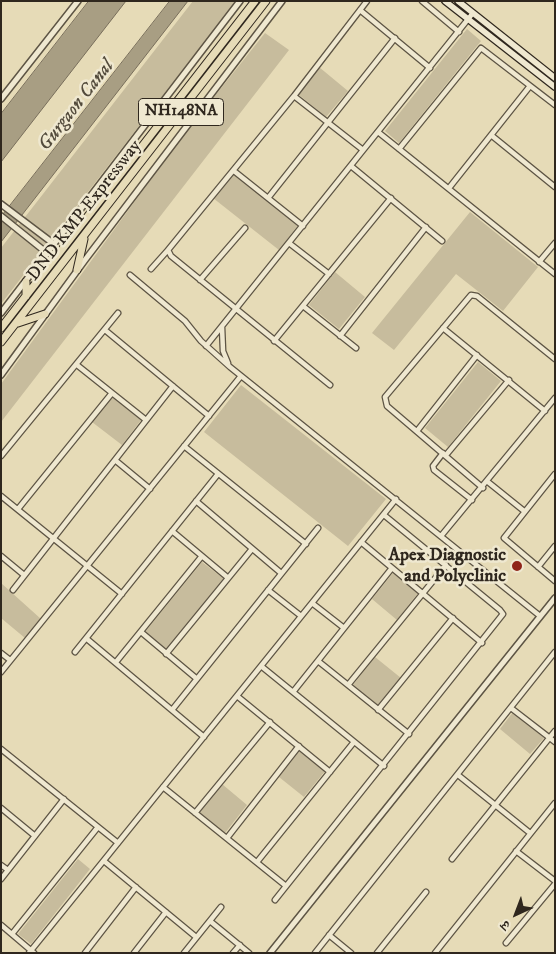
<!DOCTYPE html>
<html>
<head>
<meta charset="utf-8">
<style>
  body { margin:0 }
  #map { position:relative; width:556px; height:954px; overflow:hidden; background:#e6dbb7; font-family:"IM FELL DW Pica","Noto Serif Devanagari",serif }
  canvas { display:block }
  .frame { position:absolute; inset:0; border:2px solid #2f271e; pointer-events:none }
  .north { position:absolute; left:491px; top:889px; width:50px; height:50px; -webkit-text-stroke:4px #efe8d0; paint-order:stroke; rotate:223deg; font-size:14px; font-weight:700; line-height:20px; text-align:center; color:#2f271e }
  .north::after { content:''; display:block; margin:auto; width:18px; height:22px; background:#2f271e; clip-path:polygon(50% 0,100% 100%,50% 72%,0 100%) }
</style>
</head>
<body>
<div id="map">
<canvas width="556" height="954"></canvas>
<div class="frame"></div>
<div class="north">उ</div>
</div>
<script>
const ctx = document.querySelector('canvas').getContext('2d');
ctx.lineJoin = 'round';
function paint(path, color) { ctx.fillStyle = color; ctx.fill(path, 'evenodd'); }
function stroke(path, color, width, dash) { ctx.strokeStyle = color; ctx.lineWidth = width; ctx.lineCap = dash ? 'butt' : 'round'; ctx.setLineDash(dash || []); ctx.stroke(path); }
function drawText(font, color, halo, rows, align = 'center') {
  ctx.font = font + ' "IM FELL DW Pica",serif'; ctx.lineWidth = 5; ctx.setLineDash([]); ctx.textBaseline = 'middle'; ctx.strokeStyle = halo; ctx.fillStyle = color; for (const [text, x, y, turn = 0] of rows) {
    ctx.save(); ctx.translate(x, y); ctx.rotate((+turn || 0) * Math.PI / 180); ctx.textAlign = isNaN(turn) ? turn : align; if (halo) ctx.strokeText(text, 0, 0); ctx.fillText(text, 0, 0); ctx.restore();
  }
}
const green = new Path2D(`
  M193,1H236L1,304V248Z
  M467,29L481,41L399,143L385,131Z
  M265,33L289,50L1,422V384L179,141Z
  M319,67L348,91L326,117L298,94Z
  M232,173L298,225L279,250L213,198Z
  M470,212L538,267L503,311L456,274L394,350L372,333Z
  M335,272L365,297L339,329L309,305Z
  M478,362L501,381L448,447L425,428Z
  M241,385L386,499L348,546L204,432Z
  M112,397L141,420L122,445L92,422Z
  M202,562L224,579L167,650L145,632Z
  M393,573L418,593L397,620L372,599Z
  M1,583L41,619L25,638L1,618Z
  M375,657L401,678L378,705L353,685Z
  M513,712L544,738L530,754L500,729Z
  M301,749L326,770L304,797L279,777Z
  M222,784L247,805L225,833L199,812Z
  M78,859L90,869L31,944L18,934Z`);
const water = new Path2D(`
  M89,1H126L1,162V114Z
  M170,1H188L1,242V217Z`);
const minor = new Path2D(`
  M422,1L459,32
  M360,10L430,68
  M294,96L363,150
  M378,132L555,274
  M491,135L555,187
  M399,149L481,48L555,105
  M351,166L442,241
  M234,171L303,226
  M449,188L530,86
  M268,198L395,38
  M289,243L329,274
  M539,262L555,243
  M151,269L168,250
  M130,275L185,321L201,341L230,367L540,616
  M200,280L245,228
  M303,306L356,348
  M222,327L223,351L228,363
  M443,328L545,411
  M105,330L209,416
  M340,336L426,227
  M274,341L391,198
  M206,346L473,13
  M77,365L146,420
  M330,385L171,256L168,250L294,96L367,1
  M417,431L477,355
  M184,446L306,544
  M443,453L433,466L434,470L472,500
  M446,455L509,380
  M1,456L118,313
  M115,460L150,489
  M555,474L504,538L555,581
  M488,482L524,511
  M483,488L387,406L385,397L471,295L477,296L555,359
  M1,496L122,594
  M196,501L281,573
  M18,509L112,393
  M172,531L227,577
  M441,536L555,398
  M361,542L482,643
  M1,556L24,575
  M538,567L555,546
  M13,590L173,386
  M268,590L301,616
  M312,603L344,628
  M141,632L197,679
  M87,639L204,737
  M75,652L218,474
  M1,653L10,660
  M166,654L252,549
  M318,661L409,734
  M116,662L202,556
  M261,666L384,766
  M1,672L241,376
  M348,685L446,565
  M293,692L392,568
  M237,696L330,772
  M511,708L555,742
  M172,710L318,528
  M378,710L453,618
  M1,749L118,843
  M458,775L530,833
  M163,787L286,886
  M1,808L35,836
  M195,813L270,722
  M227,838L299,746
  M516,851L555,881
  M452,859L555,731
  M104,861L196,937
  M257,862L354,742
  M1,865L8,870
  M1,879L64,799
  M275,900L503,614L500,610L384,515
  M210,921L249,953
  M1,925L34,953
  M12,934L98,827
  M329,935L351,953
  M506,943L555,884
  M29,953L396,499
  M85,953L136,887
  M134,953L166,912
  M184,953L221,907
  M233,953L240,945
  M315,953L555,652
  M377,953L426,892
  M435,953L555,803`);
const tertiary = new Path2D(`
  M1,99L78,1
  M1,204L54,244
  M1,216L47,253
  M1,313L240,1
  M1,375L85,260L282,1
  M270,953L555,598`);
const secondary = new Path2D(`
  M445,1L555,87
  M458,1L555,78`);
const trunk = new Path2D(`
  M77,270L84,239
  M26,282V296
  M18,323L45,314
  M1,328L255,1
  M1,342L266,1`);
const markers = [
  [517,566,6,"#8f2418"]
];
const shields = [
  [181,112,85]
];
const shieldNames = [
  ["NH148NA",181,112]
];
const streetNames = [
  ["DND KMP Expressway",85,211,-52]
];
const poiNames = [
  ["Apex Diagnostic",506,556],
  ["and Polyclinic",506,577]
];
const waterNames = [
  ["Gurgaon Canal",77,106,-52]
];
paint(green, '#c7bc9d');
paint(water, '#a89e83');
stroke(water, '#786e5b', 1);
stroke(minor, '#5d5444', 7);
stroke(tertiary, '#5d5444', 8);
stroke(secondary, '#2f271e', 8);
stroke(trunk, '#2f271e', 9);
stroke(minor, '#efe8d0', 4.5);
stroke(tertiary, '#efe8d0', 5);
stroke(secondary, '#efe8d0', 5.5);
stroke(trunk, '#e6dbb7', 7);
for (const [x, y, r, color] of markers) { const dot = new Path2D(); dot.arc(x, y, r, 0, 2 * Math.PI); ctx.fillStyle = color; ctx.fill(dot); stroke(dot, '#efe8d0', 2); }
for (const [x, y, w] of shields) { const box = new Path2D(); box.roundRect(x - w / 2, y - 13.5, w, 27, 4); ctx.fillStyle = '#efe8d0'; ctx.fill(box); stroke(box, '#2f271e', 1); }
drawText('bold 16px', '#2f271e', null, shieldNames);
drawText('18px', '#2f271e', '#efe8d0', streetNames);
drawText('bold 18px', '#2f271e', '#efe8d0', poiNames, 'right');
drawText('italic 19px', '#534b3c', '#efe8d0', waterNames);
</script>
</body>
</html>
